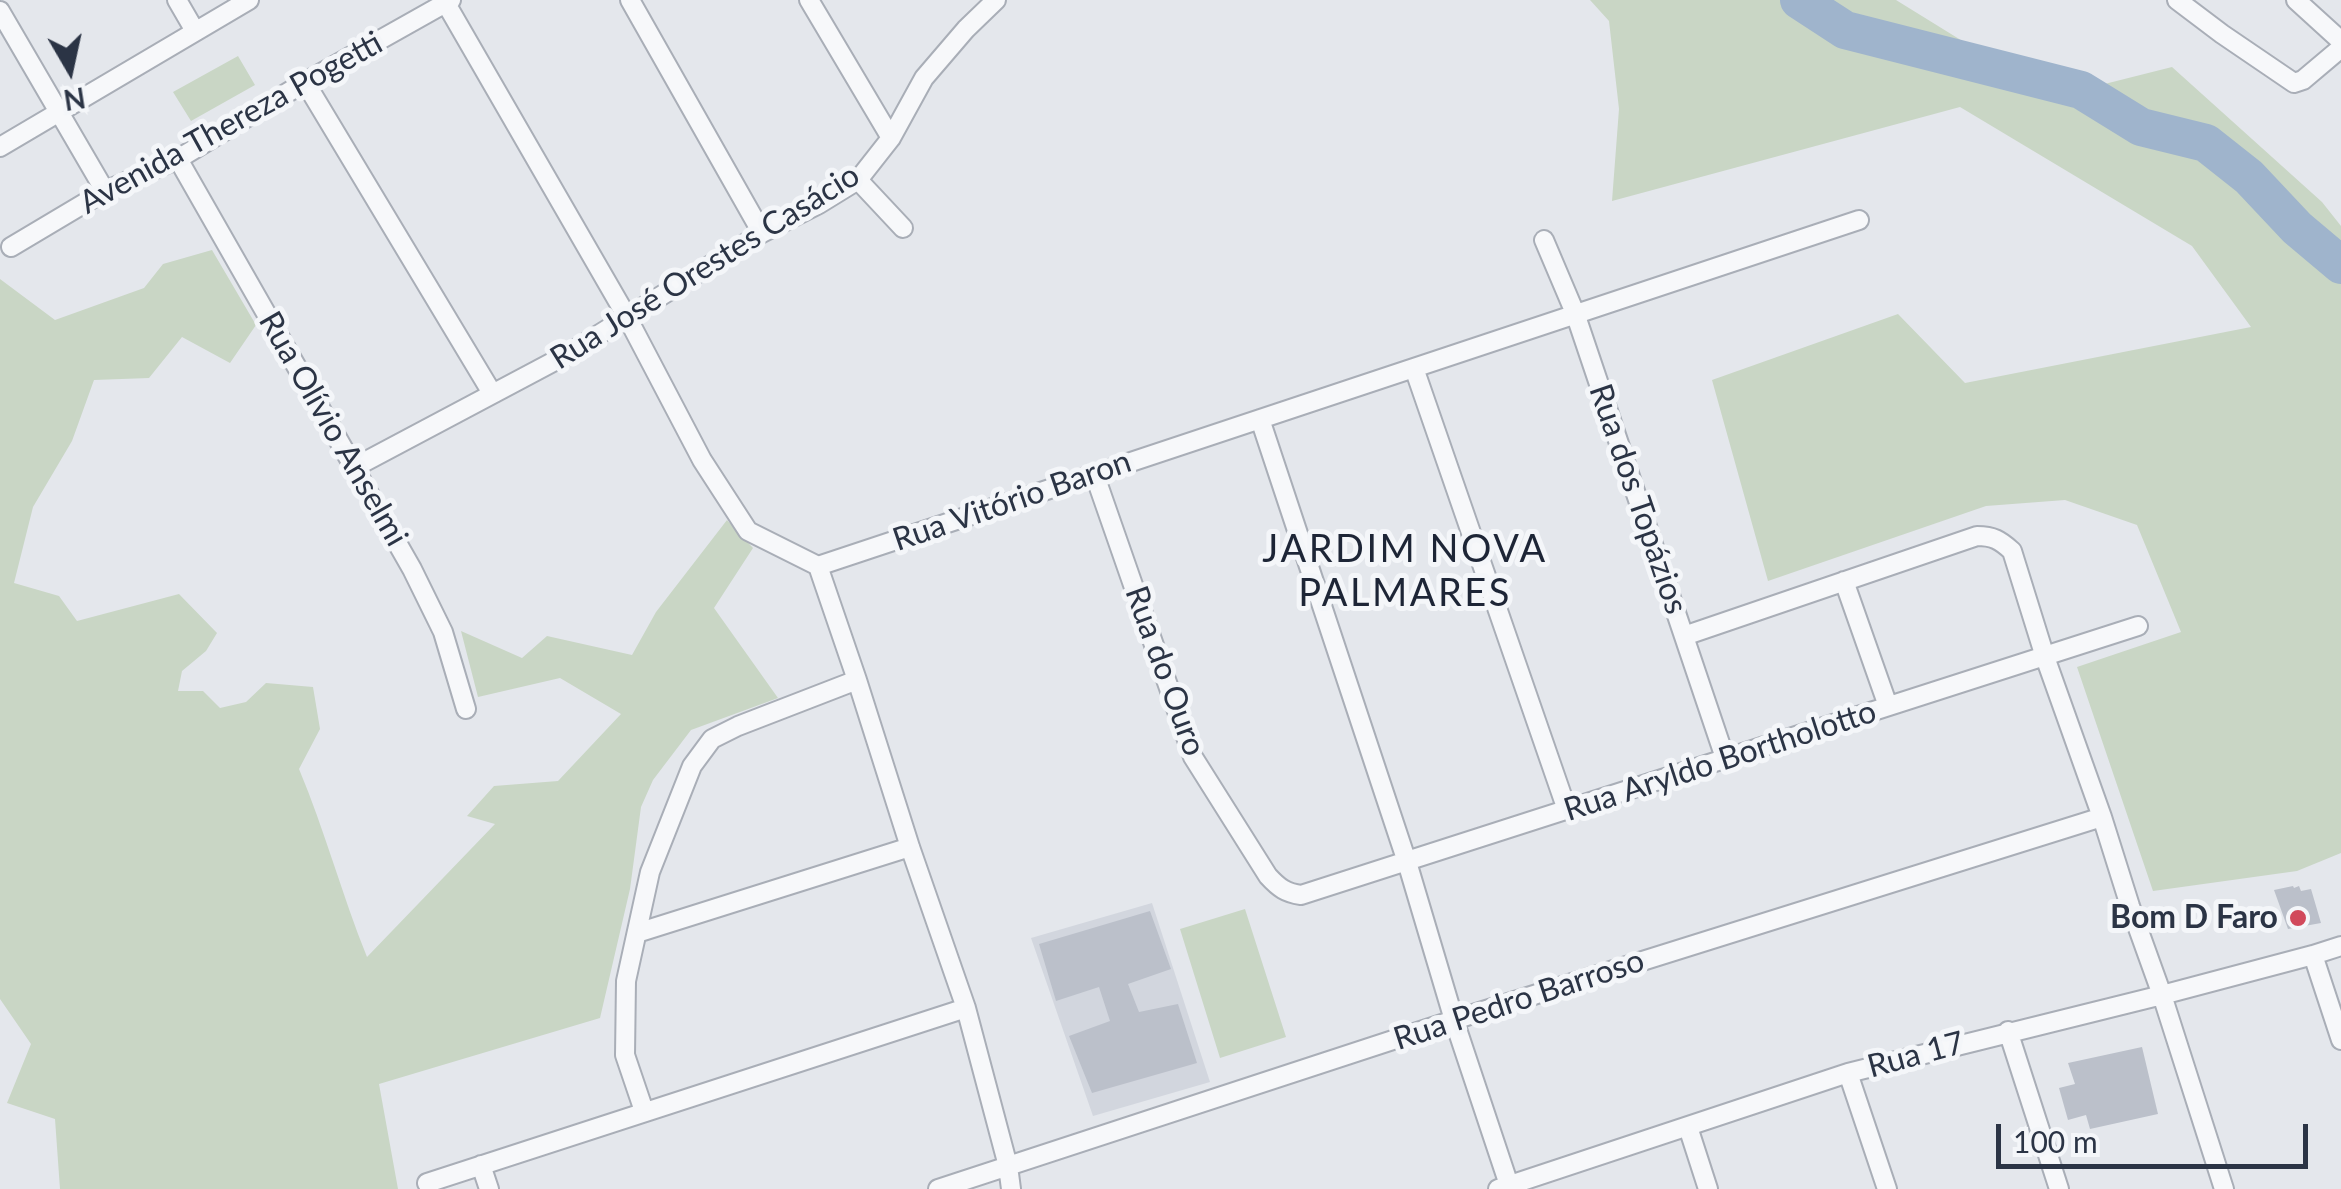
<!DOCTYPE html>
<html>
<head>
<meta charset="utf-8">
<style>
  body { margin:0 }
  #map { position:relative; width:2341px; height:1189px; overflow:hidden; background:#e4e7ec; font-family:Lato,sans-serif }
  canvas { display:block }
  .north { position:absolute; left:20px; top:20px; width:100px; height:100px; -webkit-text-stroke:8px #f4f6f9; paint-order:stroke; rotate:171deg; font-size:28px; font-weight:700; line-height:40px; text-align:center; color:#2b3445 }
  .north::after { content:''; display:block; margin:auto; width:35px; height:45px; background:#2b3445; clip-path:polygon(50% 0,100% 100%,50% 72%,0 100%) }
  .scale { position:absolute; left:1996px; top:1124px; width:312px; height:45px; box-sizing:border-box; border:5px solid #2b3445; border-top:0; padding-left:12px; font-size:30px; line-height:35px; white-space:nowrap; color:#2b3445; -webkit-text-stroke:8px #f4f6f9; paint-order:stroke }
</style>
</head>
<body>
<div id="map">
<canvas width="2341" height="1189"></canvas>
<div class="north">N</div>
<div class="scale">100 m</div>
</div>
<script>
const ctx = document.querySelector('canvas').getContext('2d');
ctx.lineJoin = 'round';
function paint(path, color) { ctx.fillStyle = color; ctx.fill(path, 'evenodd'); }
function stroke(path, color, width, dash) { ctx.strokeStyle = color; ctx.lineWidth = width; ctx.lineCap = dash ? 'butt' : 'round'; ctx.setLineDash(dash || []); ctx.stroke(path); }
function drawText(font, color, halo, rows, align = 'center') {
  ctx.font = font + ' Lato,sans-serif'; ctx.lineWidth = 10; ctx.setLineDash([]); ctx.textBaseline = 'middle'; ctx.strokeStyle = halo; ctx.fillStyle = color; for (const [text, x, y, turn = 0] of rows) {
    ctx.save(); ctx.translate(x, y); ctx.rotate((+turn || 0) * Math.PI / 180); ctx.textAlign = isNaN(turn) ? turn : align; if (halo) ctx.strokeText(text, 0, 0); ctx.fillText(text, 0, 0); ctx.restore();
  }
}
const built = new Path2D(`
  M1152,903L1210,1082L1093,1116L1031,938Z`);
const green = new Path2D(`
  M1590,0H1896L2053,97L2172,67L2322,202L2341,226V853L2297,871L2153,891L2077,667L2181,632L2137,525L2065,500L1986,506L1768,581L1712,380L1898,314L1965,383L2251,327L2192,246L1960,107L1612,201L1619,109L1609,21Z
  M238,56L255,85L191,121L173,92Z
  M212,250L256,325L230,363L182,337L149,378L94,380L72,441L33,507L14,583L59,596L77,621L179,594L217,633L206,651L182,671L178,691H203L220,708L246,702L266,683L313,687L320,729L299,769C325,831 342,895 367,957L495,824L467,816L494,786L558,781L621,714L560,678L478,697L461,631L522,658L547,636L632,655L656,612L727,520L753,548L714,608L778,698L691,730L653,780L641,807L630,889L600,1018L379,1084L398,1189H60L55,1119L7,1103L31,1044L0,999V279L55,320L144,288L163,264Z
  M1245,909L1286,1037L1220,1058L1180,929Z`);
const river = new Path2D(`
  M1799,0L1845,30L2081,90L2141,127L2206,143L2249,177L2297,228L2341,265`);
const building = new Path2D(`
  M2293,886L2294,888L2299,886L2301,891L2311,889L2321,923L2288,929L2274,890Z
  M1150,911L1171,969L1128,984L1139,1012L1178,1004L1197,1063L1092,1093L1069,1036L1110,1021L1099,987L1056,1001L1039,944Z
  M2142,1047L2158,1114L2090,1129L2086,1115L2068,1120L2059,1088L2075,1084L2068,1063Z`);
const minor = new Path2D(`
  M177,0L195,31
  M444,0L627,317L702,460L748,531L818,566L1859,220
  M630,0L762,233
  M809,0L891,138
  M2177,0L2222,34L2294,83L2303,80L2341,48
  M2296,0L2341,41
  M0,11L105,191
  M305,82L492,393
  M0,147L249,0
  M178,159L412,569L443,632L466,709
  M858,180L903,228
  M1544,240L1575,313L1726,761
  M11,247L105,191L178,159L305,82L451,0
  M1414,368L1567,810
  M1260,419L1407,862L1454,1020L1509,1185
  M355,467L566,355L762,233L819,204L858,180L891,138L924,78L966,29L996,0
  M1094,473L1193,757L1268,876C1279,888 1286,893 1301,895L2138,626
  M818,566L857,680L910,847L966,1008L1008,1166L1011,1189
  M1844,581L1888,706
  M1684,636L1977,536C1993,536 2000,540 2012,551L2045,657L2102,817L2130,906L2162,995L2224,1189
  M637,933L910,847
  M2313,955L2341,1040
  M2008,1031L2059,1189
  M1848,1073L1887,1189
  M644,1111L625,1055L626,981L650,872L692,766L712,739L738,726L857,680
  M1688,1127L1708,1189
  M481,1165L489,1189
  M427,1183L966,1008
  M938,1189L1454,1020L2102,817
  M1498,1189L1848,1073L2162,995L2313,955L2341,946`);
const markers = [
  [2298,918,10,"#d1495b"]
];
const streetNames = [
  ["Avenida Thereza Pogetti",231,123,-29],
  ["Rua José Orestes Casácio",705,267,-32],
  ["Rua Olívio Anselmi",333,429,60],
  ["Rua dos Topázios",1638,499,71],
  ["Rua Vitório Baron",1012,501,-19],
  ["Rua do Ouro",1165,671,70],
  ["Rua Aryldo Bortholotto",1720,761,-18],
  ["Rua Pedro Barroso",1519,1000,-18],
  ["Rua 17",1916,1055,-15]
];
const poiNames = [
  ["Bom D Faro",2278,918]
];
const quarterNames = [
  ["JARDIM NOVA",1405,550],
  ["PALMARES",1405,594]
];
paint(built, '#d2d6de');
paint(green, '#c9d6c5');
stroke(river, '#9fb4cc', 38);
paint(building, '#bbc0ca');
stroke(minor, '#a9aeb7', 22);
stroke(minor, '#f7f8fa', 18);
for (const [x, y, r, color] of markers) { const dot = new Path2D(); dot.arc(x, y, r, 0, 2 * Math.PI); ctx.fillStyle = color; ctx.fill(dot); stroke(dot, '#f4f6f9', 4); }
drawText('32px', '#2b3445', '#f4f6f9', streetNames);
drawText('bold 32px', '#2b3445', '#f4f6f9', poiNames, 'right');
ctx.letterSpacing = '2.5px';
drawText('38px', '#1d2536', '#f4f6f9', quarterNames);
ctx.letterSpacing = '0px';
</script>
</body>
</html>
